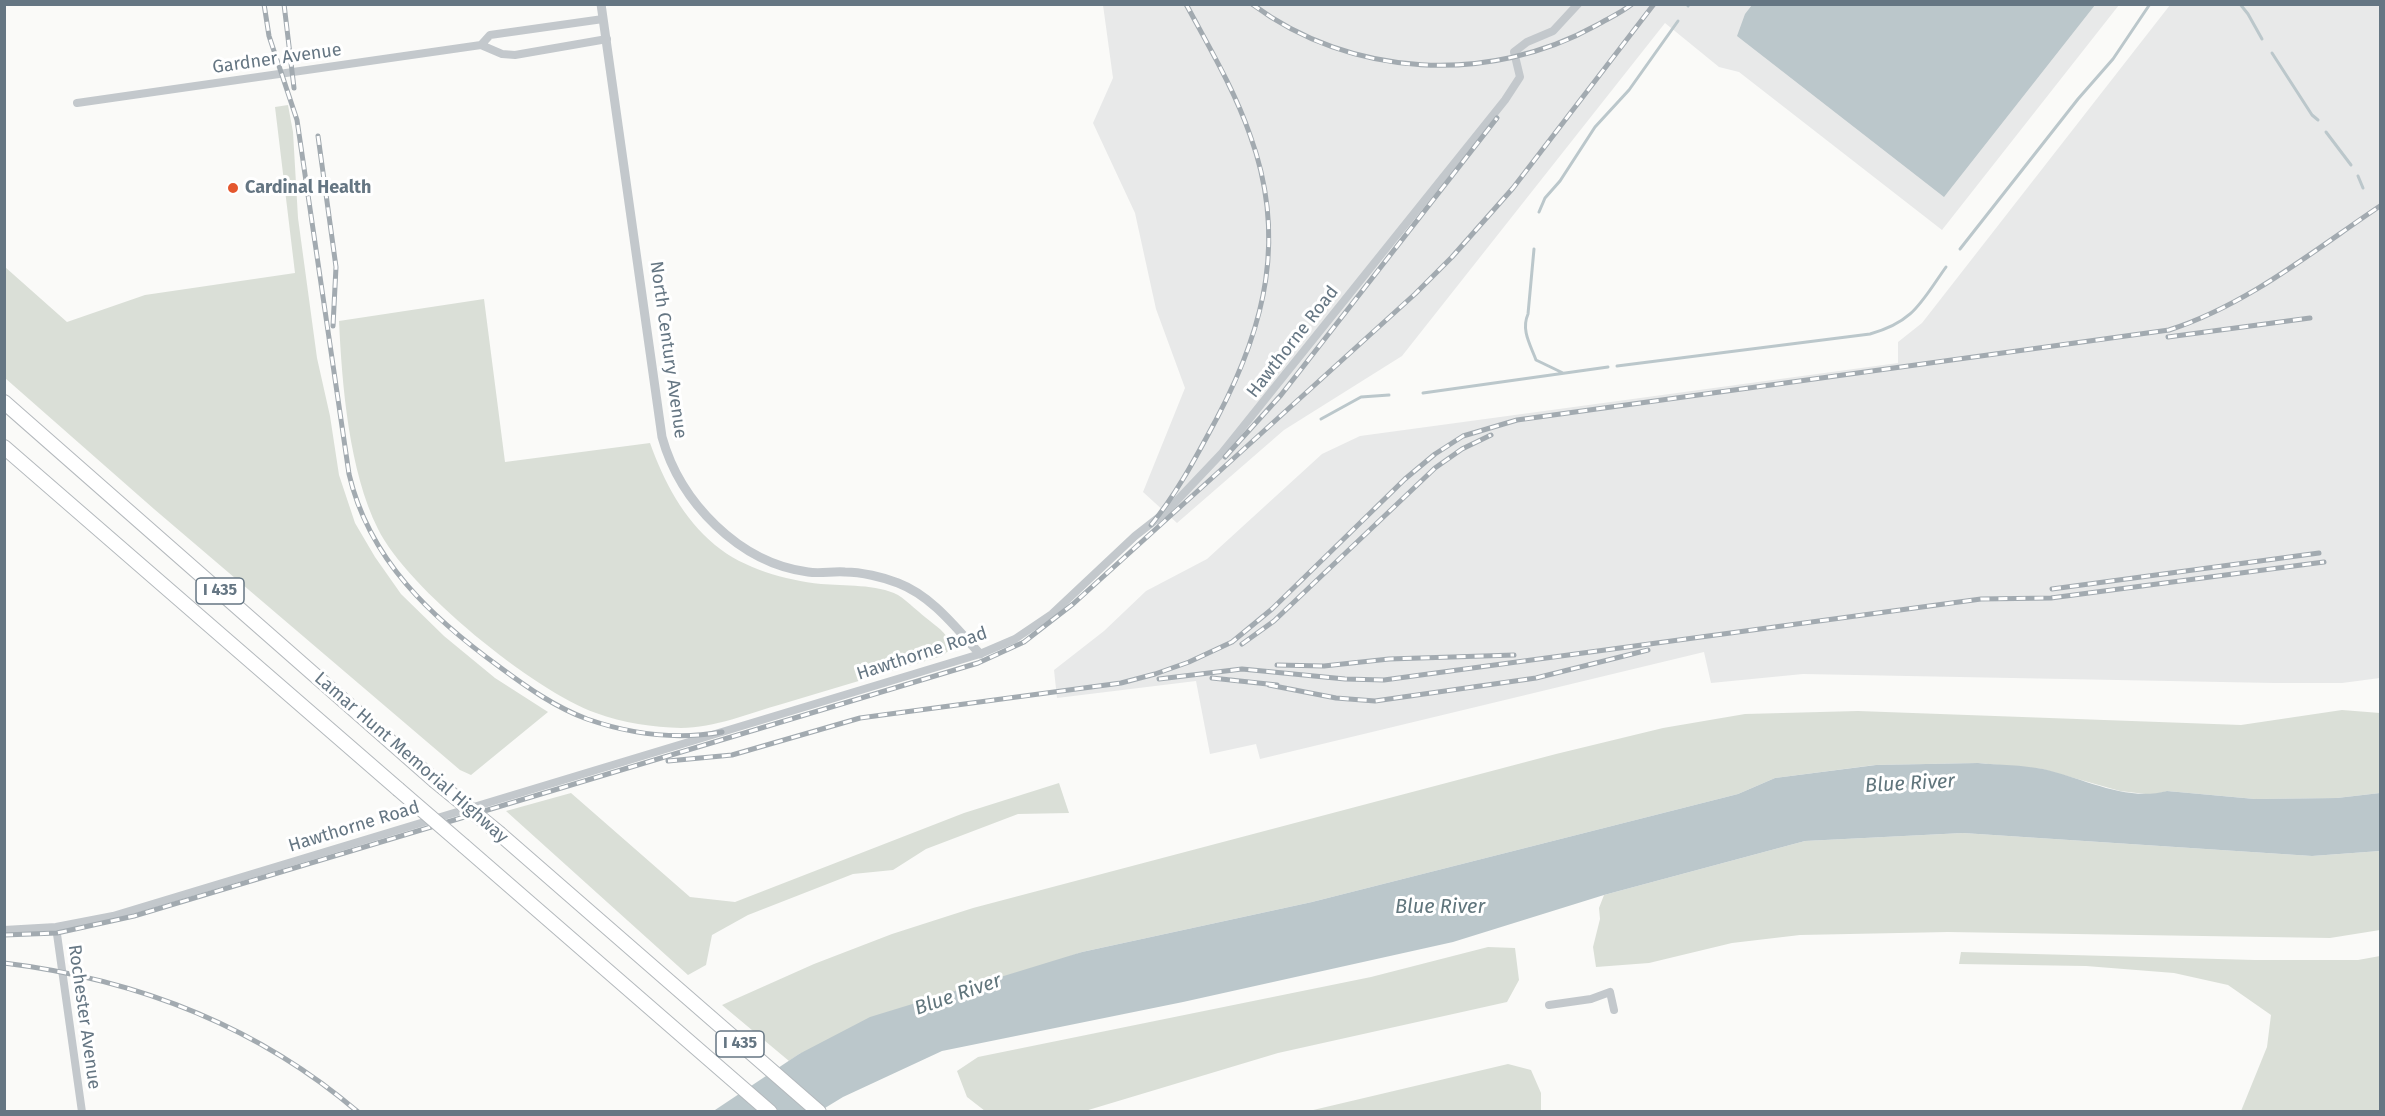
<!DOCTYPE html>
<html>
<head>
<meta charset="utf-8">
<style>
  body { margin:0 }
  #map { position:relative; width:2385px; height:1116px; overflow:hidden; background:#fafaf8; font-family:"Fira Sans",sans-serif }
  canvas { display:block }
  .frame { position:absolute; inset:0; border:6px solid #657683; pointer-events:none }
</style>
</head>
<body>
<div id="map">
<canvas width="2385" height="1116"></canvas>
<div class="frame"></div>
</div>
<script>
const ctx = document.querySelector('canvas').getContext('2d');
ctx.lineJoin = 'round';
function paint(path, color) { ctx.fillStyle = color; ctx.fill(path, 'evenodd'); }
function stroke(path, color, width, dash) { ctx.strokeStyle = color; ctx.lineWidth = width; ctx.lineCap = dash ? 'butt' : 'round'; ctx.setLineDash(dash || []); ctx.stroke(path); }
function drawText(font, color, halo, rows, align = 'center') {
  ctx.font = font + ' "Fira Sans",sans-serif'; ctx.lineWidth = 6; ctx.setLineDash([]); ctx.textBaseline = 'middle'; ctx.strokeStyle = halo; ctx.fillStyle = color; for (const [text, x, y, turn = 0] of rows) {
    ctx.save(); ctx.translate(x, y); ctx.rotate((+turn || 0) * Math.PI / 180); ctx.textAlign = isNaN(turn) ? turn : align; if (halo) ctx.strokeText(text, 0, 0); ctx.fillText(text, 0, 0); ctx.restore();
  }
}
const built = new Path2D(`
  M1103,5H2119L1942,230L1739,72L1719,67L1665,23L1402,356L1284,430L1177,523L1143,492L1185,388L1156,309L1135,213L1093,123L1113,78Z
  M2170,5H2380V678L2342,683H2274L1803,674L1711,683L1704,652L1260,759L1256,744L1210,754L1196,681L1057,698L1054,670L1104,631L1146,591L1207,559L1322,454L1360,436L1898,363V342L1922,323Z`);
const green = new Path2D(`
  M288,105L293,132L298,218L317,358L330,416L339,475L355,523L375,557L401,594L444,636L495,678L548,712L471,775L460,770L154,509L5,378V267L67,322L145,295L295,273L275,107Z
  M484,299L505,462L650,443C664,482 683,518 715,545C744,569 785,580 821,584C844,586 877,584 898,595C909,602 919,613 930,621C941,630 948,634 952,648L942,656C889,672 835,688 782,704C750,713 714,728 681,728C653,727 623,723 596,713C534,691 407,588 378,529C349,471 342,385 339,321Z
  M2342,710L2380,713V793L2337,798L2255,799L2167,791L2154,795L2120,791L2042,769L1978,763L1875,765L1775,778L1738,794L1312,902L1082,952L799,1054L789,1061L722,1005L814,964L892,934L973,908L1556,754L1663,728L1745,714L1858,711L2241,725Z
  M1059,783L1069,813L1018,814L926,849L893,870L853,874L748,915L712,935L706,965L688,975L506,811L571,793L690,897L735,902L964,813Z
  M1963,833L2312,856L2380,851V930L2330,938L1948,932L1800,935L1732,943L1649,963L1596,967L1593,947L1600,919L1599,908L1604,895L1805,841Z
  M1488,947L1515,948L1519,980L1507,1002L1278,1053L1085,1111H985L967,1097L957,1071L978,1057L1371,977Z
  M1961,952L2255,960H2358L2380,956V1111H2241L2267,1047L2271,1015L2228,985L2174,973L2086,966L1959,964Z
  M1508,1064L1531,1070L1541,1093V1111H1309Z`);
const water = new Path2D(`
  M1752,5V4L2095,5L1944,197L1737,36L1745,14Z
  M1978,763C1999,765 2022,765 2043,769C2083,778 2126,802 2167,791L2255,799L2337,798L2380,793V851L2312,856L1963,833L1805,841L1604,895L1453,942L1183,1002L942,1051L843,1097L820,1111L712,1112L799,1054L870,1017L1082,952L1312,902L1738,794L1775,778L1876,765Z`);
const stream = new Path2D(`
  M2240,4L2248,14L2262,39
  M1688,6L1689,4
  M2272,53L2312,115L2318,120
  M2326,132L2351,165
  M2358,176L2363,188
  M1539,212L1545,198L1560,181L1595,127L1629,90L1678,21
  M1534,249L1528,314C1521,330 1530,344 1536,360L1563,373
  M1960,249L2078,99L2113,59L2150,4
  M1617,366L1870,334C1914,322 1921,302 1946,267
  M1423,393L1608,367
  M1321,419L1361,397L1389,395`);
const minor = new Path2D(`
  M481,45L502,54L515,55L607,39
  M77,103L481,45L490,35L603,19
  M56,927L82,1112
  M4,930L56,927L113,916L980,654L1015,639L1052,614L1135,536L1167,511L1222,453L1505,100L1520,77L1514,52L1527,42L1553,31L1578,4
  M1549,1005L1591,999L1610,992L1614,1010`);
const tertiary = new Path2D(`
  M601,4L662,437C680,502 739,563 808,572C820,574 833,571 845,572C861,572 883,577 898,583C932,596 956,628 980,654`);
const motorway = new Path2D(`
  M4,402L434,780
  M4,447L398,789
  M500,834L819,1112
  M464,846L770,1112`);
const rail = new Path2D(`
  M264,4L269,36L297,120L349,474C369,560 432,618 501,668C528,688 555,707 587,719C630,734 677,740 722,732
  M284,4L294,88
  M1252,4C1351,78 1489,85 1597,25C1609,18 1621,13 1632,4
  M318,136L336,267L333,326
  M2168,337L2310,318
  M1225,457L1281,395L1497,118
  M1151,525C1178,492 1197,455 1217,418C1266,325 1287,236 1250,135C1234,89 1209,47 1186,4
  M2052,589L2319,553
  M1242,644L1274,621L1435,468L1462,449L1491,435
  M1277,665L1324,666L1389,659L1514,655
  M1212,678L1277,685
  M1159,679L1242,669L1345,679L1384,680L1981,599L2051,598L2324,562
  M1269,685L1336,698L1375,701L1536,678L1648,650
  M668,761L732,755L860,718L1121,683L1155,674L1189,662L1232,642L1272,609L1405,479L1435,454L1463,436L1517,420L2169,330C2247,305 2313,251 2380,206
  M4,935L57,933L134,916L978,663L1024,642L1073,604L1415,294L1452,257L1513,188L1654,4
  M4,963C136,979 257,1026 358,1112`);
const motorwayBridge = new Path2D(`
  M434,780L500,834
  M398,789L464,846`);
const markers = [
  [233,188,6,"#e4572e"]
];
const shields = [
  [220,591,48],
  [740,1044,48]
];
const shieldNames = [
  ["I 435",220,591],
  ["I 435",740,1044]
];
const streetNames = [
  ["Gardner Avenue",277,59,-8],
  ["Hawthorne Road",1293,342,-52],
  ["North Century Avenue",668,350,82],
  ["Hawthorne Road",922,654,-18],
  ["Lamar Hunt Memorial Highway",411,758,41],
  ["Hawthorne Road",354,827,-17],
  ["Rochester Avenue",84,1017,82]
];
const poiNames = [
  ["Cardinal Health",245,188]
];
const waterNames = [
  ["Blue River",1910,784,-3],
  ["Blue River",1440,907],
  ["Blue River",958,995,-19]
];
paint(built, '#e8e9e9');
paint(green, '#dadfd7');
paint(water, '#bbc7cb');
stroke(stream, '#bbc7cb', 3);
stroke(motorway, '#b4b9bd', 16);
stroke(minor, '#c3c8cc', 8);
stroke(tertiary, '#c3c8cc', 9);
stroke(motorway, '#fff', 14);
stroke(rail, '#a2aab0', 5);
stroke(rail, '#fff', 3, [9]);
stroke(motorwayBridge, '#b4b9bd', 16, []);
stroke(motorwayBridge, '#fff', 14);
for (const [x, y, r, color] of markers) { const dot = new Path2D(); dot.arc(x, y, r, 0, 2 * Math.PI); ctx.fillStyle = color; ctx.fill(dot); stroke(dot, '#fff', 2); }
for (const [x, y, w] of shields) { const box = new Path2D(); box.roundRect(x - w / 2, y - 13, w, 26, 4.5); ctx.fillStyle = '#fff'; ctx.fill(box); stroke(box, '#657683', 1.5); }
drawText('bold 16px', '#657683', null, shieldNames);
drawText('18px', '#657683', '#fff', streetNames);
drawText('bold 18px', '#657683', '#fff', poiNames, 'left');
drawText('italic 20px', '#60757c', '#fff', waterNames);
</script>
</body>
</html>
